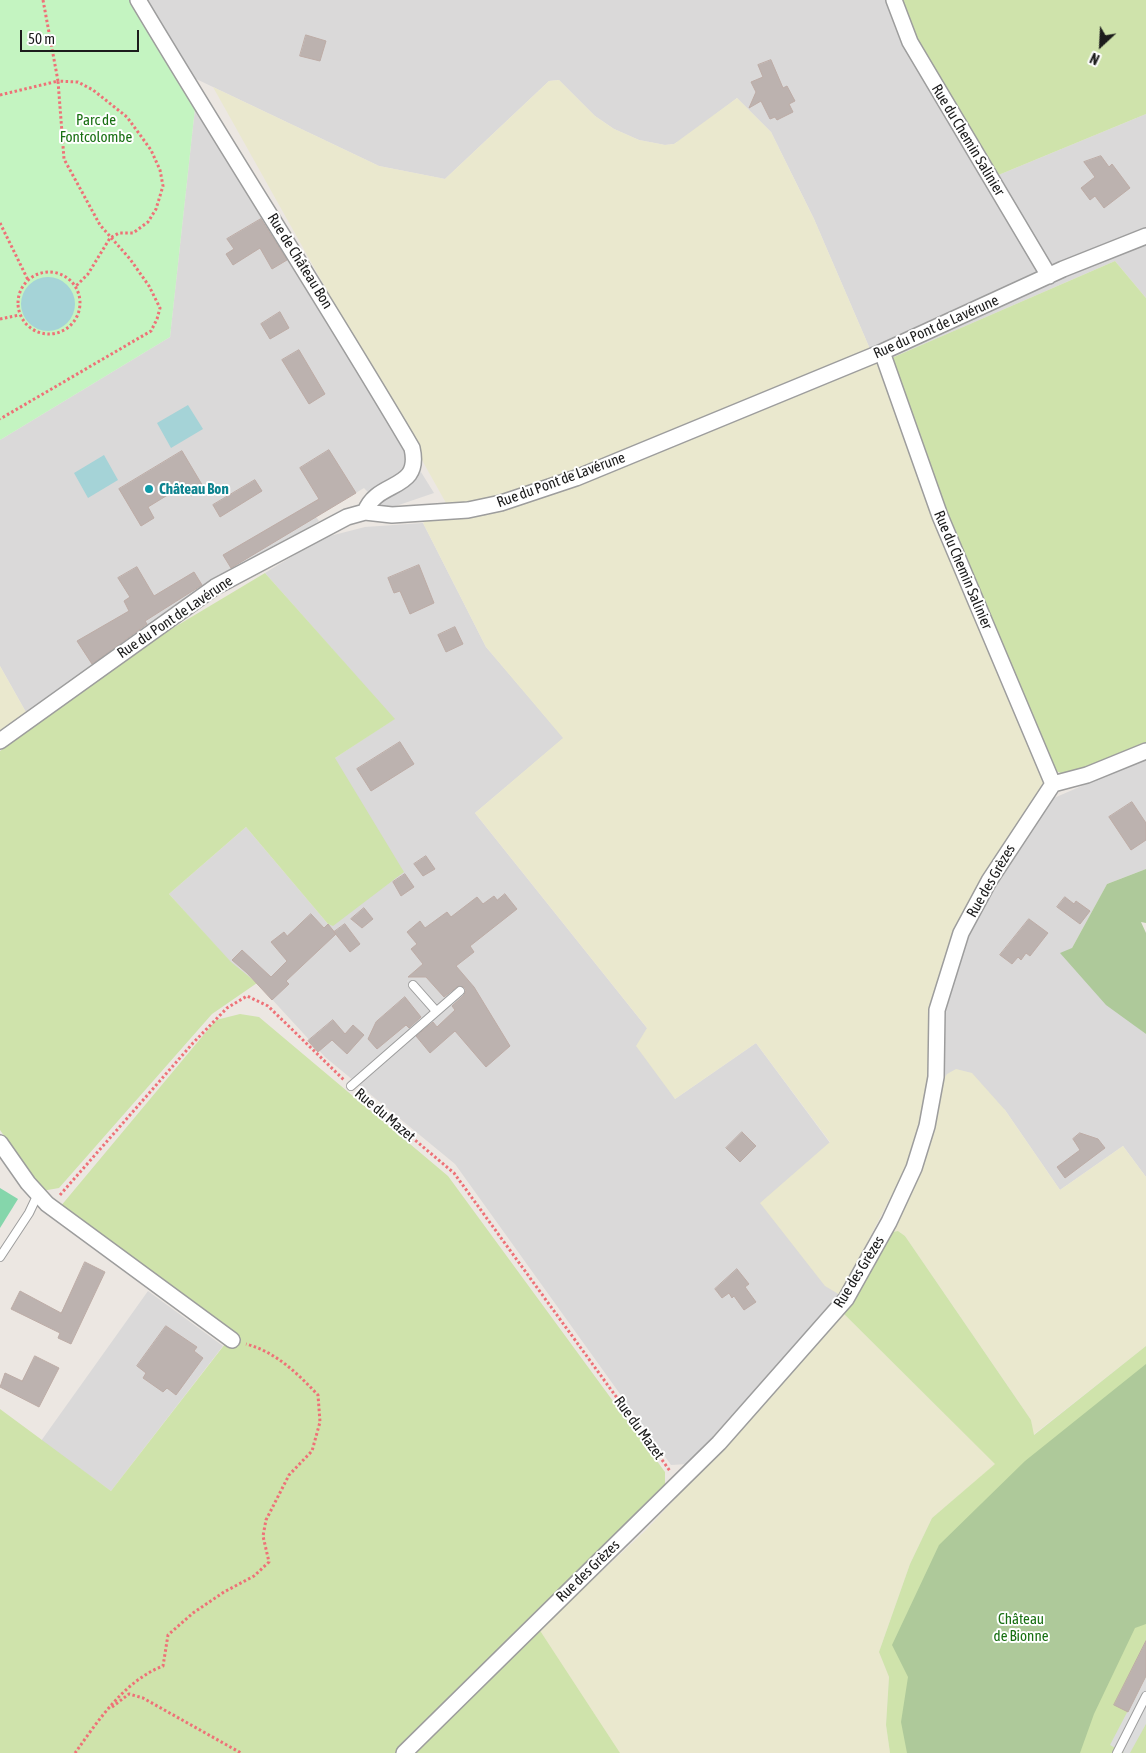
<!DOCTYPE html>
<html>
<head>
<meta charset="utf-8">
<style>
  body { margin:0 }
  #map { position:relative; width:1146px; height:1753px; overflow:hidden; background:#ece7e2; font-family:"Asap Condensed",sans-serif }
  canvas { display:block }
  .north { position:absolute; left:1076px; top:20px; width:50px; height:50px; -webkit-text-stroke:4px #fff; paint-order:stroke; rotate:205deg; font-size:14px; font-weight:700; line-height:20px; text-align:center; color:#1c1c1c }
  .north::after { content:''; display:block; margin:auto; width:18px; height:22px; background:#1c1c1c; clip-path:polygon(50% 0,100% 100%,50% 72%,0 100%) }
  .scale { position:absolute; left:20px; top:30px; width:119px; height:22px; box-sizing:border-box; border:2px solid #1c1c1c; border-top:0; padding-left:6px; font-size:15px; line-height:18px; white-space:nowrap; color:#1c1c1c; -webkit-text-stroke:4px #fff; paint-order:stroke }
</style>
</head>
<body>
<div id="map">
<canvas width="1146" height="1753"></canvas>
<div class="north">N</div>
<div class="scale">50 m</div>
</div>
<script>
const ctx = document.querySelector('canvas').getContext('2d');
ctx.lineJoin = 'round';
function paint(path, color) { ctx.fillStyle = color; ctx.fill(path, 'evenodd'); }
function stroke(path, color, width, dash) { ctx.strokeStyle = color; ctx.lineWidth = width; ctx.lineCap = dash ? 'butt' : 'round'; ctx.setLineDash(dash || []); ctx.stroke(path); }
function drawText(font, color, halo, rows, align = 'center') {
  ctx.font = font + ' "Asap Condensed",sans-serif'; ctx.lineWidth = 4; ctx.setLineDash([]); ctx.textBaseline = 'middle'; ctx.strokeStyle = halo; ctx.fillStyle = color; for (const [text, x, y, turn = 0] of rows) {
    ctx.save(); ctx.translate(x, y); ctx.rotate((+turn || 0) * Math.PI / 180); ctx.textAlign = isNaN(turn) ? turn : align; if (halo) ctx.strokeText(text, 0, 0); ctx.fillText(text, 0, 0); ctx.restore();
  }
}
const residential = new Path2D(`
  M131,0H899L996,176L1146,114V298L1115,261L887,360L870,349L814,219L771,132L737,98L687,137L674,144L665,145L639,140L614,129L595,116L559,80L549,81L445,179L379,166L171,67Z
  M195,108L434,493L390,508L380,505L364,488L316,517L319,521L149,628L27,714L0,666V440L170,337Z
  M423,523L486,647L564,738L475,813L647,1028L675,1099L756,1043L830,1143L840,1295L688,1464L671,1465L455,1164L325,1057L257,983L230,962L169,894L246,827L328,924L335,758L394,719L265,573L322,538L365,527Z
  M1146,758V869L1107,884L1072,948L1136,1026L1146,1034V1177L1123,1146L1060,1190L1005,1110L941,1083L944,1004L956,964L977,912L1017,848L1054,798Z
  M148,1291L223,1346L111,1491L41,1441Z`);
const farmland = new Path2D(`
  M559,80L595,116L614,129L639,140L665,145L674,144L737,98L771,132L814,219L870,349L887,360L1054,770L935,996L928,1040L929,1077L916,1148L840,1295L825,1286L760,1203L830,1142L756,1043L675,1099L636,1046L647,1028L475,813L563,738L486,647L423,523L446,503L213,87L379,166L445,179L549,81Z
  M0,666L27,714L0,733Z
  M956,1069L972,1073L1005,1110L1060,1190L1123,1146L1146,1177V1346L1033,1435L1031,1420L905,1236L898,1231L887,1233L941,1083L947,1074Z
  M843,1313L996,1464L932,1518L910,1564L879,1652L889,1677L886,1725L890,1753H619L538,1631L646,1530L765,1402Z`);
const grass = new Path2D(`
  M899,0H1146V114L996,176L916,41Z
  M1115,261L1146,298V746L1075,776L1065,775L1054,770L959,556L887,360Z
  M265,573L395,719L335,758L404,872L333,926L328,924L246,827L169,894L231,962L257,983L212,1014L59,1188L42,1191L0,1130V751L148,643Z
  M240,1014L259,1017L448,1176L665,1472V1487L397,1753H0V1409L111,1491L232,1335L60,1207L216,1020Z
  M898,1231L905,1236L1031,1420L1034,1435L1146,1346V1753H890L886,1725L889,1677L879,1652L910,1564L932,1518L995,1464L843,1313L887,1233Z
  M535,1623L620,1753H404Z`);
const forest = new Path2D(`
  M1146,869V923L1141,922L1146,933V1034L1106,1005L1060,953L1072,948L1107,884Z
  M1146,1364V1624L1135,1628L1094,1714L1080,1753H907L901,1722L908,1677L892,1645L939,1545L1025,1461Z`);
const park = new Path2D(`
  M0,0H131L195,108L170,337L0,440Z`);
const pitch = new Path2D(`
  M0,1188L18,1199L0,1228Z`);
const parking = new Path2D(`
  M1146,1676V1724L1130,1753H1124L1110,1745Z`);
const water = new Path2D(`
  M21 304a27 27 0 1 1 54 0a27 27 0 1 1-54 0Z
  M188,405L203,429L171,448L157,423Z
  M104,455L118,480L88,498L74,473Z`);
const building = new Path2D(`
  M306,35L326,41L320,61L300,56Z
  M771,60L783,88L787,86L795,101L789,104L793,112L777,120L775,117L770,119L761,101L749,108L756,92L751,82L763,77L758,65Z
  M1101,156L1109,167L1112,164L1130,188L1104,208L1095,196L1090,200L1081,188L1095,177L1084,162Z
  M261,219L287,260L272,269L260,248L233,265L226,254L234,249L227,239Z
  M280,312L289,328L270,339L261,324Z
  M299,350L325,394L309,404L282,360Z
  M329,450L356,493L231,568L223,555L319,499L300,468Z
  M182,451L204,488L191,496L184,485L148,507L154,518L141,526L119,489Z
  M255,480L262,491L220,517L213,505Z
  M419,565L434,603L410,614L400,591L394,593L388,578Z
  M137,567L154,596L194,572L202,585L145,621L147,624L92,664L77,641L129,611L124,601L130,597L118,578Z
  M455,627L463,644L446,652L438,635Z
  M400,742L414,764L371,791L357,769Z
  M1132,802L1146,823V840L1131,850L1109,817Z
  M426,856L435,869L423,876L414,864Z
  M405,874L414,887L401,896L393,882Z
  M505,894L517,909L470,946L474,952L456,966L474,987L510,1046L486,1067L455,1031L430,1053L416,1036L433,1022L437,1027L455,1010L452,1006L464,995L466,990L464,987L458,986L444,997L426,977H408L423,964L411,949L417,944L407,932L420,921L425,928L447,912L451,917L477,897L483,904L494,896L497,900Z
  M1065,897L1074,904L1076,901L1090,911L1080,924L1057,907Z
  M364,908L373,919L362,928L351,919Z
  M311,914L324,928L328,924L336,934L286,981L289,984L272,1000L247,973L232,960L242,950L271,977L287,961L271,942L284,932L287,936Z
  M1029,919L1048,933L1030,956L1026,953L1021,960L1018,957L1012,964L1000,955Z
  M345,924L360,944L350,952L334,932Z
  M405,997L421,1017L409,1028L406,1025L377,1049L368,1039L376,1022Z
  M333,1020L345,1034L353,1025L364,1035L347,1054L332,1040L318,1052L308,1041Z
  M742,1132L756,1146L740,1162L726,1148Z
  M1080,1133L1098,1139L1105,1148L1065,1178L1057,1167L1080,1150L1073,1139Z
  M85,1262L105,1272L71,1344L58,1338L60,1333L11,1309L20,1291L61,1313Z
  M737,1269L749,1284L745,1287L756,1302L744,1310L734,1296L732,1298L729,1293L722,1298L715,1289Z
  M166,1326L197,1347L194,1351L203,1358L176,1395L167,1388L163,1392L143,1378L146,1373L137,1366Z
  M35,1356L59,1368L39,1407L0,1387L5,1373L22,1381Z
  M1146,1641V1676L1128,1712L1114,1705Z`);
const path = new Path2D(`
  M43,0L58,81L78,82L93,90L127,117L151,150L160,170L163,186L156,209L148,222L133,233H119L110,238L88,274L76,286
  M0,95L58,81L64,159L100,225L130,259L149,286L160,308L157,319L151,331L0,419
  M0,223L28,280
  M18 303a31 31 0 1 1 62 0a31 31 0 1 1-62 0Z
  M0,319L19,315
  M358,1092L454,1173L670,1471
  M60,1195L193,1043L227,1008L247,996L268,1006L344,1080
  M112,1707L129,1694L143,1698L241,1753
  M75,1753C98,1721 124,1681 163,1666L168,1635L193,1613L224,1592L254,1576L269,1562L263,1536L266,1520L289,1475L312,1451L320,1422L318,1395C297,1373 276,1352 246,1344`);
const service = new Path2D(`
  M413,985L436,1011
  M351,1086L460,991
  M0,1257L29,1213L38,1194
  M1117,1753L1146,1696`);
const minor = new Path2D(`
  M138,0C228,151 323,297 412,448C422,492 377,479 365,512
  M894,0L910,42L1049,276
  M882,352L940,516L1053,784
  M0,741L215,587L347,517L365,512L392,515L468,510L501,503L576,478L882,352L1063,269L1146,236
  M0,1143L28,1183L47,1204L232,1340
  M404,1753L719,1443L846,1299L889,1222L914,1168L927,1126L936,1077L937,1010L961,933L989,881L1053,784L1087,775L1146,751`);
const markers = [
  [149,489,5,"#0f9aa8"]
];
const parkNames = [
  ["Parc de",96,120],
  ["Fontcolombe",96,137],
  ["Château",1021,1619],
  ["de Bionne",1021,1636]
];
const streetNames = [
  ["Rue du Chemin Salinier",968,140,59],
  ["Rue de Château Bon",300,261,58],
  ["Rue du Pont de Lavérune",936,327,-24],
  ["Rue du Pont de Lavérune",561,480,-20],
  ["Rue du Chemin Salinier",963,570,67],
  ["Rue du Pont de Lavérune",175,617,-34],
  ["Rue des Grèzes",991,881,-60],
  ["Rue du Mazet",385,1115,40],
  ["Rue des Grèzes",859,1272,-58],
  ["Rue du Mazet",639,1428,54],
  ["Rue des Grèzes",588,1571,-44]
];
const cultureNames = [
  ["Château Bon",159,489]
];
paint(residential, '#dad9d9');
paint(farmland, '#eae8ce');
paint(grass, '#cfe3ab');
paint(forest, '#aec99a');
paint(park, '#c4f4c1');
paint(pitch, '#85d6ab');
paint(parking, '#dcdcdc');
paint(water, '#a5d3d7');
paint(building, '#bcb2af');
stroke(building, '#bdaca6', 1);
stroke(service, '#9d9d9d', 10);
stroke(minor, '#9d9d9d', 18);
stroke(path, '#ee7177', 3, [2.5, 2.5]);
stroke(service, '#fff', 8);
stroke(minor, '#fff', 15);
for (const [x, y, r, color] of markers) { const dot = new Path2D(); dot.arc(x, y, r, 0, 2 * Math.PI); ctx.fillStyle = color; ctx.fill(dot); stroke(dot, '#fff', 2); }
drawText('15px', '#197013', '#fff', parkNames);
drawText('15px', '#1c1c1c', '#fff', streetNames);
drawText('bold 15px', '#0d838f', '#fff', cultureNames, 'left');
</script>
</body>
</html>
